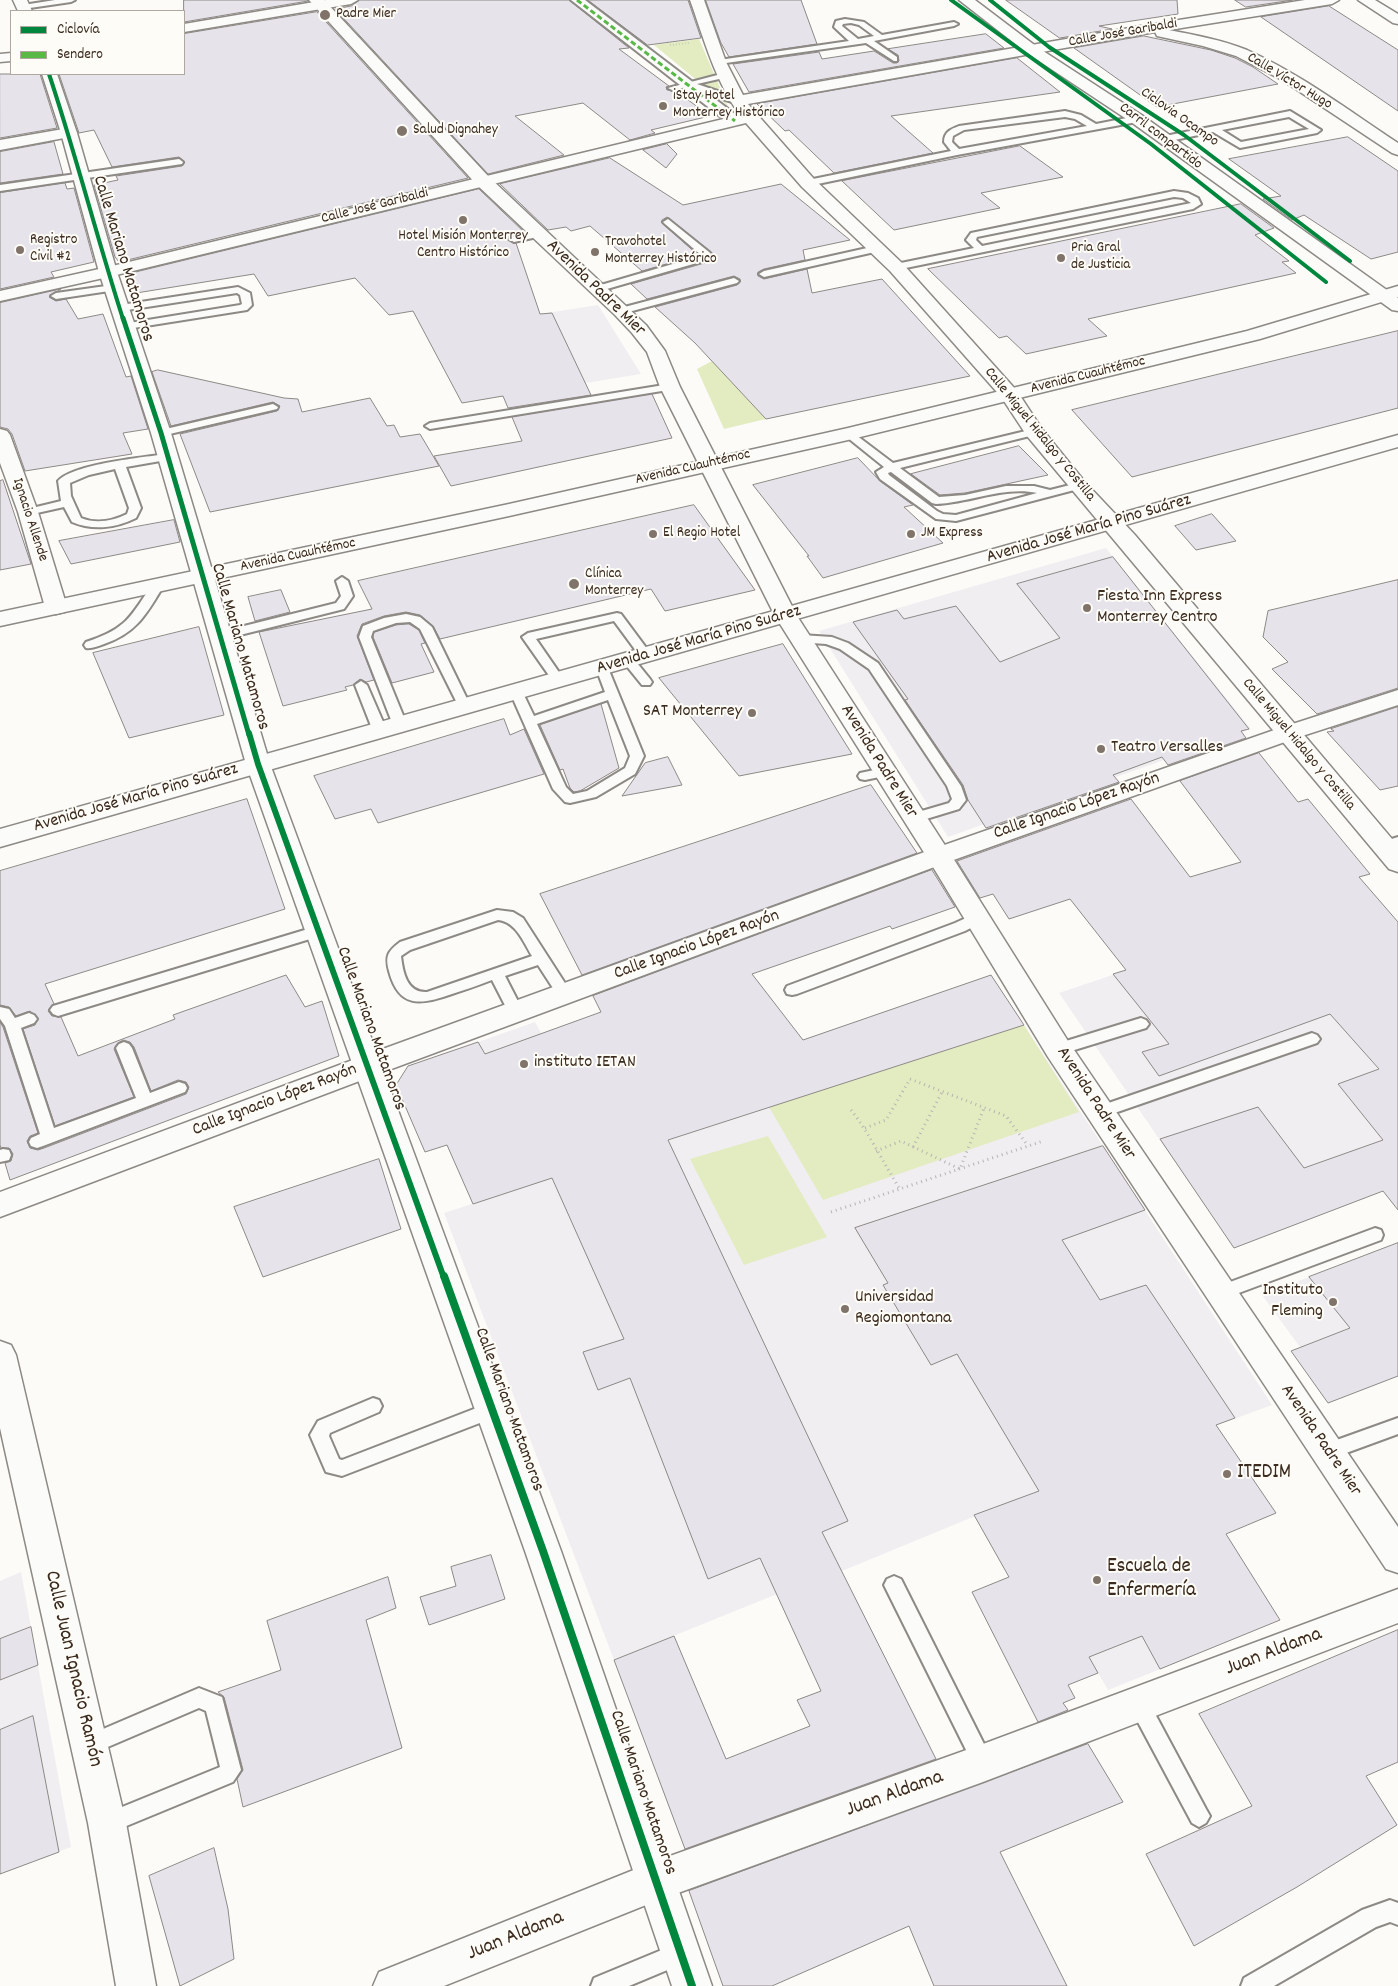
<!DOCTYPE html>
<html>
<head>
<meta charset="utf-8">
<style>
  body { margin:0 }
  #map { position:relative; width:1398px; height:1986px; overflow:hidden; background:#fcfbf8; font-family:Dekko,sans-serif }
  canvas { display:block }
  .legend { position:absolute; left:10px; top:10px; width:175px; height:65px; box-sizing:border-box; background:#fdfcf7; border:1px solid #afa8a0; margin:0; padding:6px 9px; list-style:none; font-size:15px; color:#3b2a1e }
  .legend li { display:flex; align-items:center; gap:10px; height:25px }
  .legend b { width:25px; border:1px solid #afa8a0 }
</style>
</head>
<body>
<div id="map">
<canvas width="1398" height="1986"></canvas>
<ul class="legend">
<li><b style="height:6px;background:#00873e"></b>Ciclovía</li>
<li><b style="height:6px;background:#58b947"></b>Sendero</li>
</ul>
</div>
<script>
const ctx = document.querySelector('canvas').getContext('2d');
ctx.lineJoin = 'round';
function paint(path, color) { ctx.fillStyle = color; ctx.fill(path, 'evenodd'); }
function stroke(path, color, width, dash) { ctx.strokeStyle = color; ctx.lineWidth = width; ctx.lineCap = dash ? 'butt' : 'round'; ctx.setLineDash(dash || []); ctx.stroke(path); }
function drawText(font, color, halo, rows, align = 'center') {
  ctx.font = font + ' Dekko,sans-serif'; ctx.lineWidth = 4; ctx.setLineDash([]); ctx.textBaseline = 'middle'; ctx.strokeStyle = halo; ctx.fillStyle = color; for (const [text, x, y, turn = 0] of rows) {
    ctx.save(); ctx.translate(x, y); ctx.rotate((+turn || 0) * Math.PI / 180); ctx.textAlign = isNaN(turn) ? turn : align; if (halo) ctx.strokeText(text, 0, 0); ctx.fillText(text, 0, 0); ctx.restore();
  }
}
const built = new Path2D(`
  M598,305L641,374L462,403L424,332Z
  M1106,548L1251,729L948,837L819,631Z
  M1258,926L1378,1069L1338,1084L1383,1140L1203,1203L1059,993Z
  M535,1022L578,1098L517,1119L478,1042Z
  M1024,1025L1272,1405L1087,1473L1193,1656L1108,1690L1002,1505L842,1571L777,1594L614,1660L444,1213Z
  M1398,1243V1309L1300,1347L1262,1295Z
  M21,1572L71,1847L0,1874V1581Z`);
const green = new Path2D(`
  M699,39L728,106L654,45Z
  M712,361L766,419L724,429L697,369Z
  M1024,1025L1079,1112L823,1200L769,1107Z
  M768,1136L827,1237L744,1265L690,1159Z`);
const building = new Path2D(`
  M184,0H307L308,1L184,22Z
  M360,0H569L629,48L619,49L669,86L666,87L667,90L676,91L710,116L651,130L655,133L630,140L583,103L515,116L564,155L488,174L335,9L351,6Z
  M588,0H688L701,38L648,45Z
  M706,0H801L817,44L729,57L721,43Z
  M1006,0H1177L1178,14L1099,26L1112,29L1060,38Z
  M1235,0H1293L1246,7Z
  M1329,6L1398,50V111L1261,17Z
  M317,12L468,178L119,262L115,257L94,185L118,180L116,176L182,166L185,162L179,157L112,167L94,130L79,133L59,74H184V34Z
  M986,34L1004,48L749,92L733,64L819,52L822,59L874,51L893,63H897L899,61L898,55L888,49Z
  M1144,36L1211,50L1235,58L1253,67L1278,84L1157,107L1074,48Z
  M1017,58L1060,92L891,116L933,153L834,173L789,130L785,131L757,104Z
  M0,74H40L57,128L0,138Z
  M1348,137L1398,171V252L1371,259L1304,215L1292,220L1263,199L1281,196L1229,159Z
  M54,142L63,174L0,183V152Z
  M667,144L677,154L666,168L643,150Z
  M1020,146L1063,177L981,193L1000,208L894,230L842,181Z
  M610,158L683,205L781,184L850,240L803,250L805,260L764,269L758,272V276L764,279L807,269L812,293L882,279L970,376L766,419L695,343L655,307L737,285L740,282V279L734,276L647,299L631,284L708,262L713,254L710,251L667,217L662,220V223L698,255L642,271L590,226L571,231L566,227L548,230L500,184Z
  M65,183L67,189L74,188L94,262L51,272L54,277L0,289V193Z
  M479,189L524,232L511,235L507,239L516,243L540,314L552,313L591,395L508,408L503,396L462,403L413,311L389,315L355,278L268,296L254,274L130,294L125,275Z
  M1241,204L1274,228L1255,235L1289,261L1282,262L1296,273L1088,319L1107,336L1026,354L1007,336L999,338L928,269Z
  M61,289L49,297L56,301L66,299L78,319L103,314L126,377L131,376L148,429L123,433L132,454L25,471L12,434L8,429L0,427V303Z
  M1398,331V408L1132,477L1072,410Z
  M158,370L284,398L298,399L302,412L370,398L387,426L394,425L400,437L420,434L439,466L210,512L180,434L277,411L280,406L273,402L171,426L152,372Z
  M652,394L672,438L451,486L434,456L522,441L512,417Z
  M1019,446L1048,475L965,493L940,495L911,474Z
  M858,458L880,481L913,505L904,507L943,543L823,578L807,556H809L753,485Z
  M3,480L31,564L0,570V481Z
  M694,505L755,590L665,611L651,589L440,639L433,626L420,615L406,612L384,616L362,624L357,636L374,680L366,682L360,679L353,685L345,687L347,690L283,706L259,632L372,609L358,581Z
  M1212,514L1236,541L1196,550L1175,526Z
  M174,520L180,542L71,564L59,541Z
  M1113,557L1249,729L1241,731L1246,738L1168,765L1162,757L1113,775L1119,782L986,828L968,800L963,785L905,700L908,699L853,622L897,610L904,619L956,606L1000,662L1060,638L1017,584Z
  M1398,580V688L1317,714L1272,669L1288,662L1263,637L1268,611Z
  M281,590L290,612L255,621L248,597Z
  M409,624L419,630L425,643L421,644L434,672L392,683L373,637L374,632L396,625Z
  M199,627L224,715L129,738L93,653Z
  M783,644L852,754L739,776L659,678Z
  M601,704L619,768L580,791L574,792L570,788L563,769L560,770L540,725Z
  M1398,707V786L1380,790L1327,732L1334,731L1331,729Z
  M504,719L510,735L524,729L544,774L378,823L371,809L335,819L314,776Z
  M1259,753L1298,802L1308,799L1370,874L1359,877L1398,922V1210L1383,1191L1234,1248L1160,1139L1258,1107L1304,1168L1383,1140L1338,1084L1379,1069L1330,1014L1159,1076L1142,1052L1169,1044L1113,974L1126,970L1070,899L1009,919L993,894L980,898L957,861L1131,799L1190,877L1241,862L1180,781Z
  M668,757L682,785L622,796L645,763Z
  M871,785L917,853L582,975L540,894Z
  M247,799L285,909L45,984L54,1004L48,1011L52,1016L61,1017L78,1056L175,1019L173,1015L286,975L305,1007L322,1001L339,1056L10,1180L5,1163L11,1161L13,1154L9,1148H1L0,1145V1022L3,1027L38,1133L30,1136L27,1141L30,1148L38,1150L44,1148L186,1094L189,1087L186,1082L178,1080L151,1091L134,1047L130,1042L123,1040L118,1043L114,1049L134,1097L55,1126L23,1029L35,1025L38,1018L30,1011L16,1016L9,1007L0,1005V871Z
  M932,870L955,907L892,929L890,926L752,974L803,1040L991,975L1024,1025L668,1140L848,1521L822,1532L936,1759L685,1849L614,1660L674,1636L726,1759L810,1726L797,1700L821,1691L760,1558L708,1579L630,1378L598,1390L583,1352L624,1339L552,1178L473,1204L447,1145L425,1152L396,1085L408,1066L478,1042L485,1054L601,1012L593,996Z
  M1103,1146L1145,1210L1062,1240L1100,1300L1146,1285L1235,1418L1216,1425L1276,1513L1226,1534L1280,1620L1160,1669L1142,1636L1089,1657L1098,1673L1068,1685L1075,1698L1063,1703L1068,1710L1038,1722L972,1592L1009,1577L974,1515L1039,1491L957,1354L931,1365L883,1285L888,1283L855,1228Z
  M379,1159L401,1229L263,1277L234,1207Z
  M1398,1243V1376L1328,1403L1291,1351L1350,1328L1309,1277Z
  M491,1555L505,1599L429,1625L420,1597L456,1586L451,1567Z
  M388,1577L396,1608L366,1620L402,1748L243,1807L237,1779L243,1770L224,1697L218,1692L281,1670L267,1621Z
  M31,1627L38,1665L0,1680V1639Z
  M1398,1630V1762L1366,1776L1397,1825L1297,1887L1194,1946L1146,1854L1252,1806L1199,1714Z
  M33,1716L59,1852L0,1874V1730Z
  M1088,1744L1123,1802L1000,1852L1067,1986H934L909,1926L772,1986H723L689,1891Z
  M214,1848L228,1909L234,1959L180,1986L149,1876Z`);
const pathFar1 = new Path2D(`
  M670,45L689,43`);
const path = new Path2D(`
  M851,1110C870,1134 883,1163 900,1189
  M865,1128L886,1120L910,1079L1006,1116L1028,1146
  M913,1147L942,1092
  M876,1151L901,1141L960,1169L984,1108
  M831,1212L1043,1141`);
const service = new Path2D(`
  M55,0H75L71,2L23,9L19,7L23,5Z
  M845,19L864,22L882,35L954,22L958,24L954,26L874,41L897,57V61H894L866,43L719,64L715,62L719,60L849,41L834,27L836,21ZM851,23L859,25L874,36L858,39L842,26L843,24Z
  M725,73L729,75L728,77L697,84L741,99V103H735L687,87L672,90L668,88Z
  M1065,111L1081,115L1096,124L1137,116L1141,119L1137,122L957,155L808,186L803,183L808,180L951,151L944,142C944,132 951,129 959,126ZM1065,117L1075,119L1087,126L959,149L952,142L953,136L964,130Z
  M1290,111L1321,130L1317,133L1240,148L1213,132L1165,142L1161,139L1165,136ZM1289,117L1309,129L1241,142L1222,130Z
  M179,159L183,162L182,164L0,191V185Z
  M1174,191L1188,193L1198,198L1201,204L1193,209L896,270L891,267L896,264L974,248L966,240L971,233ZM1174,197L1183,198L1191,203L982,246L976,240L977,237Z
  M668,219L709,252L711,254L707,260L600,291H594V287L700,256L701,255L665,224L663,222Z
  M539,231L542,232V236L514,242L509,239L511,237Z
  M876,246L881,249L879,251L764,277L759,274L764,271Z
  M734,278L739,281L737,283L621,314L616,311L617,309Z
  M113,285L118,288L116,290L56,299L51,296L56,293Z
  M238,287L250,293L252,305L247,310L127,329L123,328V324L240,305L242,304L240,295L237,293L121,311L116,308L121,305Z
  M670,384L674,385L675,387L674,389L430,429L425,426L430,423Z
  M273,404L278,407L277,409L161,436L156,433L157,431Z
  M1034,429L1038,430L1039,432L1038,434L900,468L939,497L965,495L1006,486H1034L1050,490L1078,483L1084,486L1082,488L956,521L936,519L880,479L876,472L884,467L843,434L848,431L852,432L893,463ZM891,472L932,503L936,504C969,503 1004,486 1037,493L956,515L943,514L937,511L889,475L888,473Z
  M168,454L172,455L174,457L172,459L126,467L141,508L136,518C116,528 93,531 72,522L64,507L28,515L22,512L24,510L61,501L58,481C73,464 144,457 168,454ZM115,469L129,508L127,514C113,521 96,524 81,518L71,496L70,483L89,475Z
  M342,577L348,581L353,596L344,609L220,640L214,636L216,633L336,603L341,596L336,581Z
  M158,581L164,585C147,613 137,633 104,644C98,646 92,649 86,648L84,645L86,642C128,628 130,617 154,582Z
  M617,613L621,614L650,653L652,656L650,659H642L614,621L536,639L565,681L559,685L555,684L522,637L528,633Z
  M406,614L420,617L432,627L471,707L465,711L459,707L420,629L410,622L396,623L373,631L371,637L407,725L400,729L393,725L359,637L363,626L384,618Z
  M801,635L832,637L848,643L878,663L961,786L966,800L959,809L913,823L908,821L906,818L908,815L949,803L952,799L947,786L869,669L840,649L826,644L797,642L795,639L797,636Z
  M629,657L633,658L650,679L652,682L650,685H642L625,664L623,661L625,658Z
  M602,664L608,668L644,756L635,774L596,797L570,803L565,802L553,789L510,692L511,689H521L534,716L605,692L596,668ZM608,700L630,756L625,768L587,791L573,794L566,787L537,724Z
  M361,681L367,685L387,731L385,734H375L373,731L355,685Z
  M884,768L889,769L891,772L889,775L865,780L860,779L858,776L860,773Z
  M1398,837V847L1384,851L1379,849L1377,846L1379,843Z
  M497,910L513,912L523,918L570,991L573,995L570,999L565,1000L560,999L538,965L505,976L524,1013L521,1017L516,1019L511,1017L492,980C479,985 465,990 452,994C421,1005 399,1009 389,971C385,956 388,951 400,942ZM498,920C516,922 523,941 532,956L427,992C407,993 403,973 401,956L410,950Z
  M977,913L982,914L984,918L982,922L965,931L797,994L792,995L787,994L785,990L787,986L955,923Z
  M318,926L323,927L325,931L323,935L58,1016L53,1014L50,1010L53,1006Z
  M0,1007L9,1009L15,1018L29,1013L34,1015L37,1019L34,1023L21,1028L54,1128L136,1098L116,1048L119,1044L124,1042L129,1044L132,1048L150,1093L179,1082L185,1084L187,1088L185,1092L43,1146L37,1148L31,1146L29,1142L31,1138L40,1134L5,1026L0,1019Z
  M1141,1018L1146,1020L1149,1024L1146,1028L1058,1055L1053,1053L1050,1049L1053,1045Z
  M1312,1033L1317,1035L1320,1039L1317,1043L1100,1118L1094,1116L1092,1112L1094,1108Z
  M3,1149L9,1150L11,1155L9,1160L0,1162V1150Z
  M1375,1228L1381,1230L1383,1235L1381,1240L1220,1300L1214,1298L1211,1293L1214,1288Z
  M373,1398L379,1400L382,1406L379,1412L330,1433L329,1436L339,1459L342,1460L492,1402L498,1404L501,1410L498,1416L342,1476L326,1472L310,1435L318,1421Z
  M1398,1418V1434L1327,1460L1320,1458L1318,1452L1320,1446Z
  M894,1576L901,1579L990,1756L993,1763L990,1770L983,1773L976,1770L884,1585L887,1579Z
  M199,1688L222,1697L241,1770L233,1782L107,1834L100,1830L96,1823L100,1816L220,1767L206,1711L199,1708L89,1755L82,1752L79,1745L82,1738Z
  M1139,1694L1146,1697L1206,1809L1210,1816L1206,1823L1199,1827L1192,1823L1132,1711L1129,1704L1132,1697Z
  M1390,1900L1398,1903V1925L1390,1922L1376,1927L1274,1986H1241L1244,1978L1362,1910Z
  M681,1942L689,1945L692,1953L689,1961L629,1986H591L594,1978Z`);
const pedestrian = new Path2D(`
  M571,0H585L740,118L742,121L740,124H730Z`);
const minor = new Path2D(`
  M690,0H704L726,62L743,95L1141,26L1305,0H1339L1332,4L1169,30C1195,35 1222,40 1247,50C1301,74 1349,111 1398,143V155L1392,153L1282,80L1236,56L1203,46L1157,36L1155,32L748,104L814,179L902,263L1017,391L1020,395L1017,399L1010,401L1003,399L890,271L802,187L746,123L108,277L0,301V291L108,267L740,115C715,81 704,39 690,0Z
  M69,128L75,130L77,133L75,136L0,150V140Z
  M0,429L7,431L10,435L38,512L67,607L64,612L56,614L48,612L45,607L18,512L0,463Z
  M1398,690V705L1296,738L948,862L378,1074L0,1217V1192L358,1058L930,850L1280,728Z
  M1398,1589V1623L983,1782L656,1901L444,1986H373L379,1972L656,1861L983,1744Z`);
const tertiary = new Path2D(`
  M13,0H27L32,11H18Z
  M309,0H324L489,177L627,307L646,325L665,351L680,387L797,616L948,850L1068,1041L1398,1527V1573L1386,1569L1048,1057L930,862L775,616L660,387L647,352L632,333L615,315L477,185Z
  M959,0H975L1037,47L1143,116L1398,298V311L1392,310L1131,122L1027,53Z
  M1358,0H1375L1398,14V24L1393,23Z
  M42,74H57L77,133L117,272L171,433L270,764L561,1551L712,1986H672L525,1551L246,764L151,433L99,272L61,133Z
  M1010,389L1017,391L1042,429L1085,482L1135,535L1398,846V872L1389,869L1027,436L1000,395L1003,391Z
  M0,1341L11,1345L16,1355L126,1823L156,1986H116L88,1823L0,1428Z`);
const primary = new Path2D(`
  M326,0H358L351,4L184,32V24Z
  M11,53V61L0,62V54Z`);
const trunk = new Path2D(`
  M1398,286V297L1260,339L848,440L509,516L0,626V612L509,504L848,428L1247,331Z
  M1398,435V447L0,847V829Z`);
const quiet = new Path2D(`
  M577,0L735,121`);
const cyclewayFar3 = new Path2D(`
  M951,0L1151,144L1326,282
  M990,0L1049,47L1184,135L1350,261
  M49,74C76,155 97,238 123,319`);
const cyclewayFar2 = new Path2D(`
  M123,318L161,433L249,735`);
const cyclewayFar1 = new Path2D(`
  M249,733L258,764L444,1278`);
const cycleway = new Path2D(`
  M444,1276L543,1551L692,1986`);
const markers = [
  [325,15,6,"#7f736a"],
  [663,106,5,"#7f736a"],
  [402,131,6,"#7f736a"],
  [463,220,5,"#7f736a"],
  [20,250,5,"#7f736a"],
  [595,252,5,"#7f736a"],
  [1061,258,5,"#7f736a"],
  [653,534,5,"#7f736a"],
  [911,534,5,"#7f736a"],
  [574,584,6,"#7f736a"],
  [1087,608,5,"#7f736a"],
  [752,713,5,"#7f736a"],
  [1101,749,5,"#7f736a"],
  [524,1064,5,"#7f736a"],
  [1333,1302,5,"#7f736a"],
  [845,1309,5,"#7f736a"],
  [1227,1474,5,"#7f736a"],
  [1097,1580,5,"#7f736a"]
];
const farPoinames = [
  ["Padre Mier",336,15],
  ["iStay Hotel",673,97],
  ["Monterrey Histórico",673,114],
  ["Salud Dignahey",413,131],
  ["Hotel Misión Monterrey",463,237,"center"],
  ["Centro Histórico",463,254,"center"],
  ["Registro",30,241],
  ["Civil #2",30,258],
  ["Travohotel",605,243],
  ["Monterrey Histórico",605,260],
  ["Pria Gral",1071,249],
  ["de Justicia",1071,266],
  ["El Regio Hotel",663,534],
  ["JM Express",921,534],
  ["Clínica",585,575],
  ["Monterrey",585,592]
];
const farStreetnames = [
  ["Calle José Garibaldi",1123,34,-10],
  ["Calle Víctor Hugo",1289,82,31],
  ["Ciclovia Ocampo",1179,118,35],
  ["Carril compartido",1160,137,37],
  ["Calle José Garibaldi",375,207,-14],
  ["Avenida Cuauhtémoc",1088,376,-14],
  ["Calle Miguel Hidalgo y Costilla",1039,435,51],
  ["Avenida Cuauhtémoc",693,468,-13],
  ["Ignacio Allende",29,520,72],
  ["Avenida Cuauhtémoc",298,556,-12],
  ["Calle Miguel Hidalgo y Costilla",1298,745,50]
];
const streetNames = [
  ["Calle Mariano Matamoros",122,259,73],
  ["Avenida Padre Mier",595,289,44],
  ["Avenida José María Pino Suárez",1089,530,-16],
  ["Avenida José María Pino Suárez",699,641,-16],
  ["Calle Mariano Matamoros",239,647,74],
  ["Avenida Padre Mier",878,762,58],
  ["Avenida José María Pino Suárez",136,799,-16],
  ["Calle Ignacio López Rayón",1077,807,-19],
  ["Calle Ignacio López Rayón",697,946,-20],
  ["Calle Mariano Matamoros",370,1029,70],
  ["Calle Ignacio López Rayón",275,1101,-21],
  ["Avenida Padre Mier",1095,1104,57],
  ["Calle Mariano Matamoros",508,1410,70],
  ["Avenida Padre Mier",1320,1441,56],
  ["Calle Mariano Matamoros",642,1793,71]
];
const poiNames = [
  ["Fiesta Inn Express",1097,598],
  ["Monterrey Centro",1097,619],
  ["SAT Monterrey",742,713,"right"],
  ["Teatro Versalles",1111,749],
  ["instituto IETAN",534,1064],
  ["Instituto",1323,1292,"right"],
  ["Fleming",1323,1313,"right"],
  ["Universidad",855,1299],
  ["Regiomontana",855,1320]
];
const nearPoinames = [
  ["ITEDIM",1237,1474],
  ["Escuela de",1107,1568],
  ["Enfermería",1107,1592]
];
const nearStreetnames = [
  ["Juan Aldama",1274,1653,-21],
  ["Calle Juan Ignacio Ramón",72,1669,77],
  ["Juan Aldama",895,1795,-20],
  ["Juan Aldama",516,1937,-22]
];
paint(built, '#f1eef2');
paint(green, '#e3ecc1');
paint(building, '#e7e3eb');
stroke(building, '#8d8985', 1);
stroke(service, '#8d8985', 4);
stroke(pedestrian, '#8d8985', 4);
stroke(minor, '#8d8985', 3);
stroke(tertiary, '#8d8985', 3);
stroke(primary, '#8d8985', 3);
stroke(trunk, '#8d8985', 3);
stroke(pathFar1, '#b6b4b1', 2, [0.5, 2.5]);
stroke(path, '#b6b4b1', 3, [1, 4]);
paint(service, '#fbfbf9');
paint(pedestrian, '#fbfbf9');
paint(minor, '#fbfbf9');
paint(tertiary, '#fbfbf9');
paint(primary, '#fbfbf9');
paint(trunk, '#fbfbf9');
stroke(quiet, '#58b947', 3, [5.5, 3]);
stroke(cyclewayFar3, '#00873e', 4);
stroke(cyclewayFar2, '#00873e', 5);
stroke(cyclewayFar1, '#00873e', 6);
stroke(cycleway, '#00873e', 8);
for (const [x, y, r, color] of markers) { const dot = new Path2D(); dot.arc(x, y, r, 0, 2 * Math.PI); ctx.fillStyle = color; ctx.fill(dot); stroke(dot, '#fdfcf7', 2); }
drawText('15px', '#3b2a1e', '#fdfcf7', farPoinames, 'left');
drawText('15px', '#3b2a1e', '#fdfcf7', farStreetnames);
drawText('18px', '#3b2a1e', '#fdfcf7', streetNames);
drawText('18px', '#3b2a1e', '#fdfcf7', poiNames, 'left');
drawText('21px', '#3b2a1e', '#fdfcf7', nearPoinames, 'left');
drawText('21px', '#3b2a1e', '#fdfcf7', nearStreetnames);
</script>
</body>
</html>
